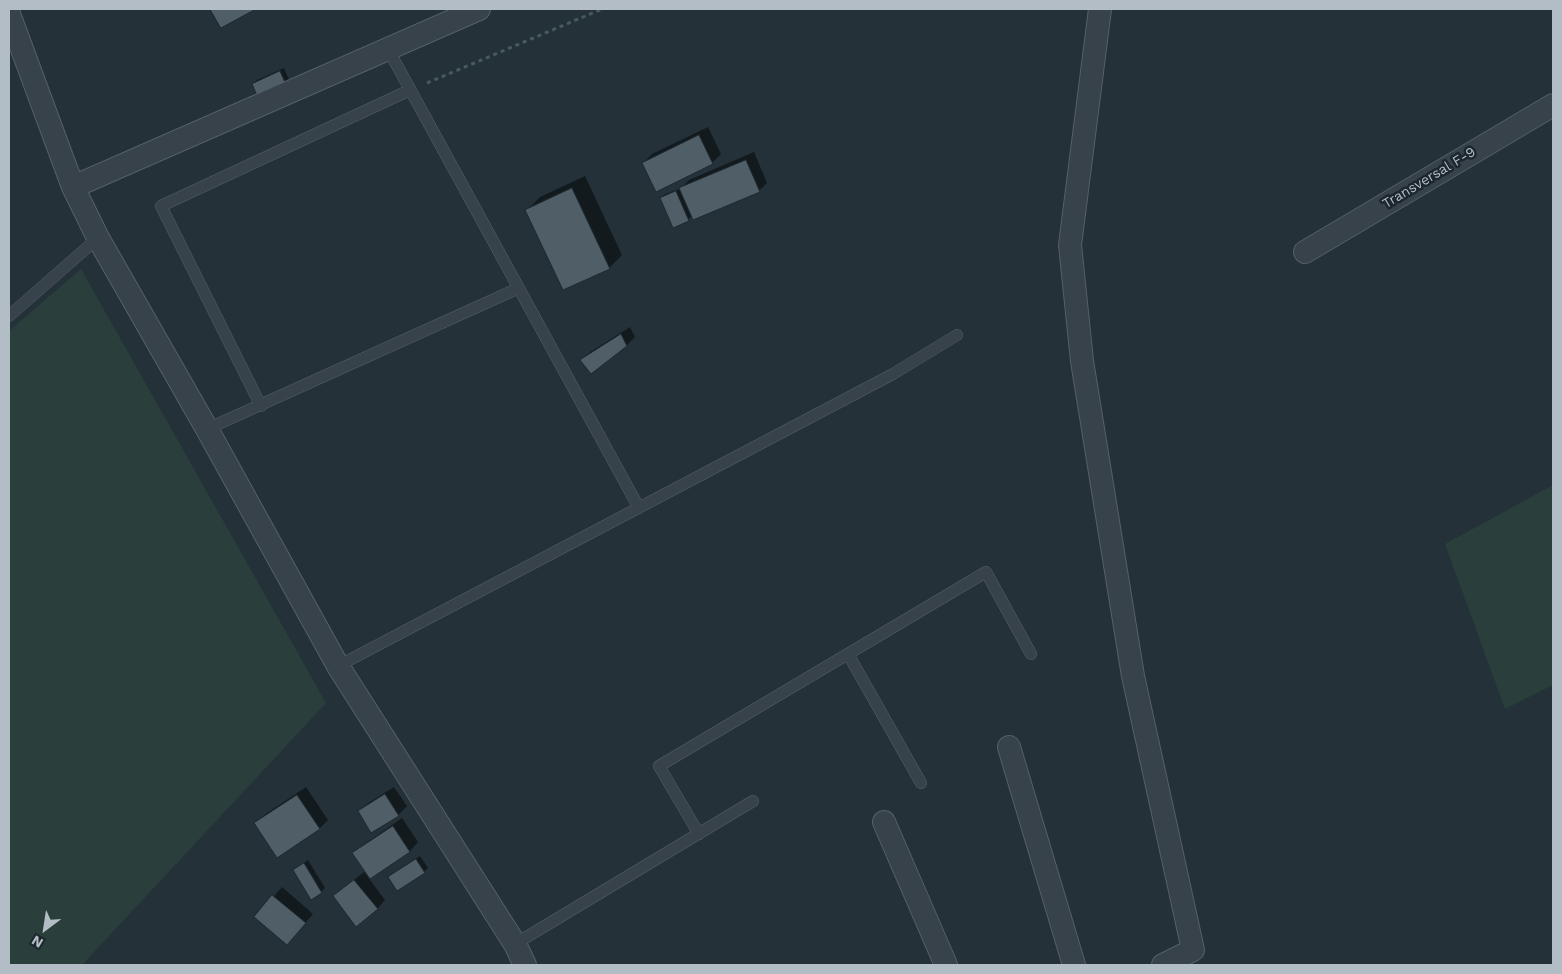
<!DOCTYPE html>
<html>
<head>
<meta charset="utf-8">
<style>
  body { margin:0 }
  #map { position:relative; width:1562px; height:974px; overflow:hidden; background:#243139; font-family:"Work Sans",sans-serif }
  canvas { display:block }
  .frame { position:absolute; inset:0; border:10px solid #b2bdc5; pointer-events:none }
  .north { position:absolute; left:20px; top:904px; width:50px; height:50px; -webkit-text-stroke:4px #1c272e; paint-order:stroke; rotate:211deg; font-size:14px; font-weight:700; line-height:20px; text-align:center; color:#b2bdc5 }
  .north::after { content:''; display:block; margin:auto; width:18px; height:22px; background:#b2bdc5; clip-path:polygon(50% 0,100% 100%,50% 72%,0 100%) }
</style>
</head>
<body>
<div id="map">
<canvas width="1562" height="974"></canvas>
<div class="frame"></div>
<div class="north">N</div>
</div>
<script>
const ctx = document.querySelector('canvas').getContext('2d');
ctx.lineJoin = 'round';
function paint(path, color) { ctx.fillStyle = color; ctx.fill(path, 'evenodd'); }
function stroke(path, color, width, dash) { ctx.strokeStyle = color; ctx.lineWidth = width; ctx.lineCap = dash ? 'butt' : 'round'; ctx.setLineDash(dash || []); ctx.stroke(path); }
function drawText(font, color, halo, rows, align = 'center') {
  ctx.font = font + ' "Work Sans",sans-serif'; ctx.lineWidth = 5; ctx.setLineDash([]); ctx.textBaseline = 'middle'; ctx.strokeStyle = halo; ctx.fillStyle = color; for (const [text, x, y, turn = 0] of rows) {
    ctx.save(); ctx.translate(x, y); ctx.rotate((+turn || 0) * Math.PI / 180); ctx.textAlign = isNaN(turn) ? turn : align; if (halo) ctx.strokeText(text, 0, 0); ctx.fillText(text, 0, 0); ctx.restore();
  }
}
const green = new Path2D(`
  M81,269L326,703L82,965H9V331Z
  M1553,485V685L1505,709L1445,544Z`);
const shadow = new Path2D(`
  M284,68L290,82L253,84L257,80Z
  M708,127L721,154L712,163H643L652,154Z
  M754,152L767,183L759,191L692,216L688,220L661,198L665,194L680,189L689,180Z
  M585,176L622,255L609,268L527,210L540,197Z
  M630,327L635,337L627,345L582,360L590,352Z
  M306,787L328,820L320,828L277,856L256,823L264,815Z
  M394,787L407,806L398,815L359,812L368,803Z
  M402,818L418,842L410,851L371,877L354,854L363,845Z
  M420,856L428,868L424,872L389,878Z
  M308,860L325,888L321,892L294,870Z
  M364,872L385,900L377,909L334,896Z
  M282,887L313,914L287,944L256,917Z`);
const building = new Path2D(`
  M210,9H256L221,28Z
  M280,71L287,87L259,100L252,84Z
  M699,135L713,164L656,192L642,163Z
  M746,160L760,192L693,220L679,188Z
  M572,188L610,269L563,290L525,210Z
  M676,191L689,221L673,228L660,198Z
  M621,334L627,346L591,374L580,360Z
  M385,794L399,816L371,833L358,811Z
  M297,795L320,829L277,858L254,823Z
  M393,826L410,852L370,879L352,853Z
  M416,859L425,873L397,891L388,877Z
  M304,863L322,893L311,900L293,870Z
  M354,880L378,909L356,927L333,896Z
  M272,895L306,923L287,945L254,917Z`);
const path = new Path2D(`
  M427,83L602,9`);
const lane = new Path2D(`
  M388,49L639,508
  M9,316L98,238
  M261,406L161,206L410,90
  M207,429L519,288
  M848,654L921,783
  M338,666L893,374L957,335
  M699,834L659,766L986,572L1031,654
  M515,944L753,801`);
const street = new Path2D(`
  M1100,9L1070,245L1082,361L1133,676L1193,950L1163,965
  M9,14L73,187L98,238L207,429L338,666L515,944L525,965
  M73,187L479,9
  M1305,252L1553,105
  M1009,747L1074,965
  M884,822L946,965`);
const streetNames = [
  ["Transversal F-9",1429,178,-31]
];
paint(green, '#2a3f3c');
paint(shadow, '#0007');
paint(building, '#4f5e67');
stroke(building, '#1e2930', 1);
stroke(lane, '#556067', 12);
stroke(street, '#556067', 24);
stroke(path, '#475b59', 3, [4, 4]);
stroke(lane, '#37424a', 11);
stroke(street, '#37424a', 22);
drawText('14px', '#b2bdc5', '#1c272e', streetNames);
</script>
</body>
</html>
